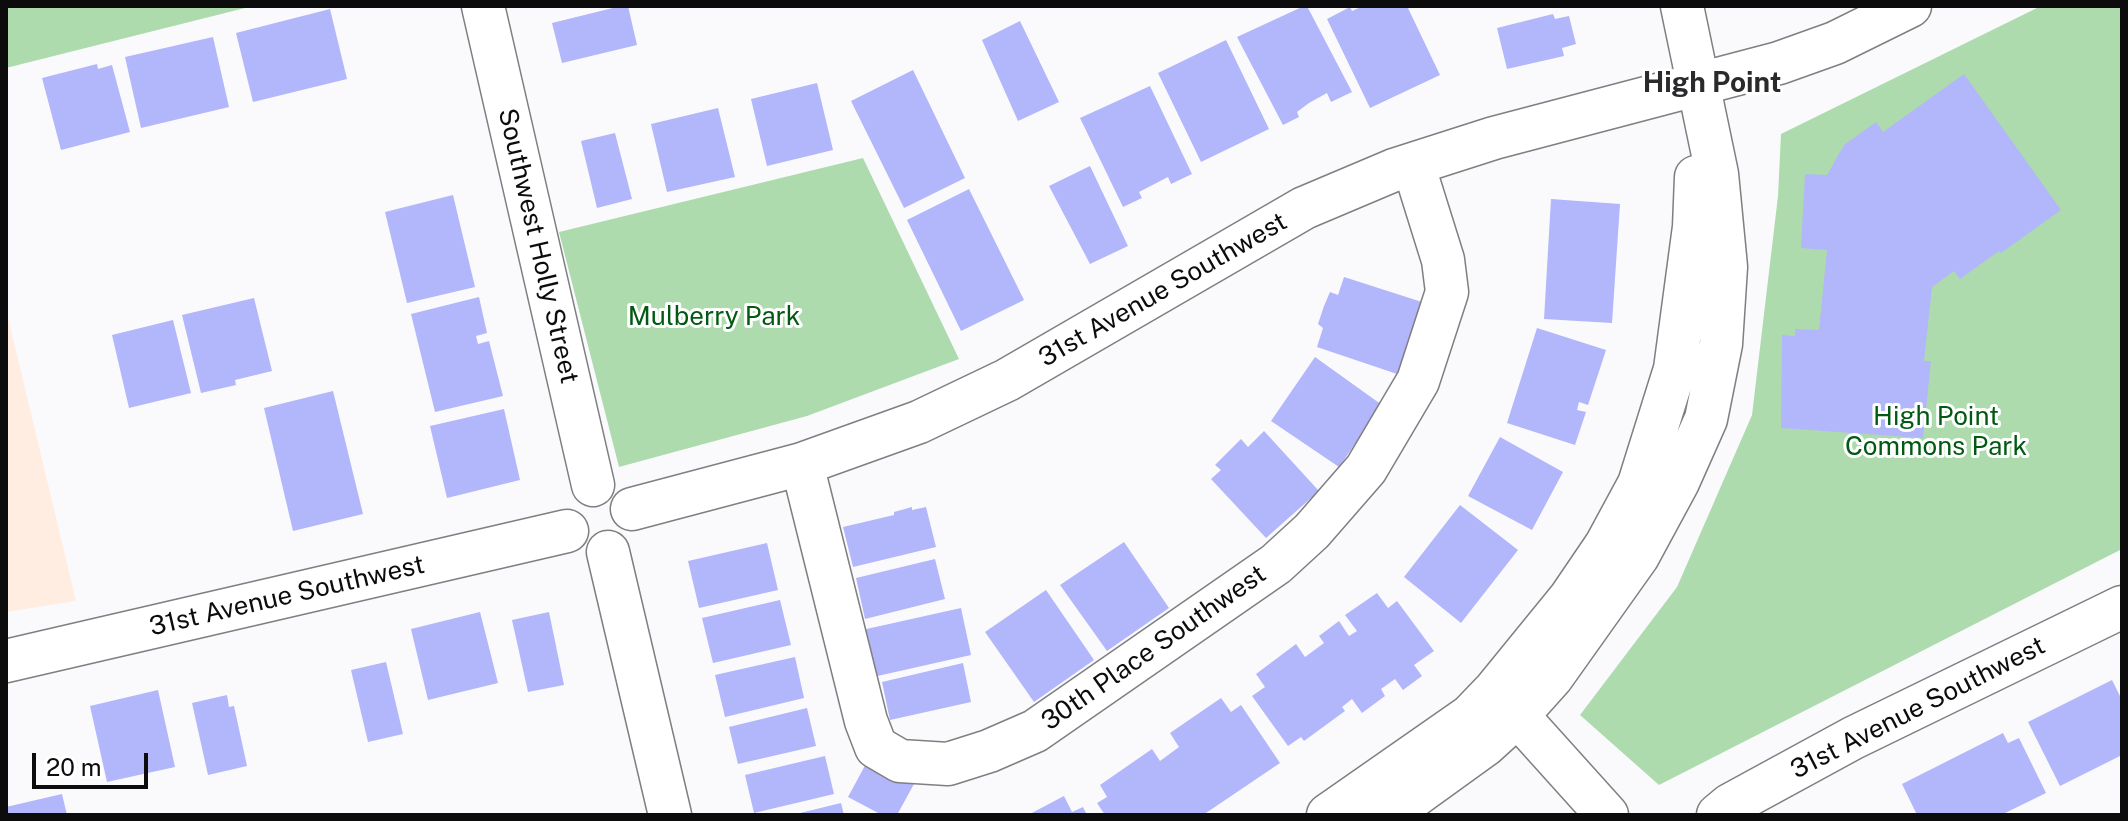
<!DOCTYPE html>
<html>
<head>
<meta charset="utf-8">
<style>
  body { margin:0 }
  #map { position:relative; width:2128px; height:821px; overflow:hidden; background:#fafafd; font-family:"Public Sans",sans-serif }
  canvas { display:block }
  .frame { position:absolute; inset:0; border:8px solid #0c0c0d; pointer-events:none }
  .scale { position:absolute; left:32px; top:753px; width:116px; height:36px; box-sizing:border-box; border:4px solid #0c0c0d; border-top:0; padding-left:10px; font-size:24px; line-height:28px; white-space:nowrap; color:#0c0c0d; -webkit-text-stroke:6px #fff; paint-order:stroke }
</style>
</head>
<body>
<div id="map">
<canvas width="2128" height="821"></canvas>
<div class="frame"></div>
<div class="scale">20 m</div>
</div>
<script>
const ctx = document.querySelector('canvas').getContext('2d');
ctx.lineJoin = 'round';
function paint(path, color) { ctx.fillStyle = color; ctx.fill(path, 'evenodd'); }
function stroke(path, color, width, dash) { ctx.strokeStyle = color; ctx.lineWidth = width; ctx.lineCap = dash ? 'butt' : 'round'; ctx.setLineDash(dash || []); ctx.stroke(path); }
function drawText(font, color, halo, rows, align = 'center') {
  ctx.font = font + ' "Public Sans",sans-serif'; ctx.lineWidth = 6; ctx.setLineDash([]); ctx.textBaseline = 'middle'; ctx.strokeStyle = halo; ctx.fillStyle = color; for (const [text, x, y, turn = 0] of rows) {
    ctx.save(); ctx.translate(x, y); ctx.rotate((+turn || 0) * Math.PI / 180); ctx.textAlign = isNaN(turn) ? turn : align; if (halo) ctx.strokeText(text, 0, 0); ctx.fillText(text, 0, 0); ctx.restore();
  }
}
const education = new Path2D(`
  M6,309L76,601L6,612Z`);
const green = new Path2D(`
  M6,6H253L6,68Z
  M2041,6H2122V549L1659,785L1580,715L1677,587L1752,415L1778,196L1781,134Z
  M863,158L959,359L807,416L619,467L559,232Z`);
const building = new Path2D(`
  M621,6H628L637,45L562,63L552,23Z
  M1304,6H1307L1352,92L1331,102L1327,93L1309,103L1297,112L1299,117L1283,125L1237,37Z
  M1363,6H1407L1440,75L1370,108L1327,19L1350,7L1352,11Z
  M330,9L347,79L253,102L236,33Z
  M1553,14L1555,19L1569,16L1576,44L1562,48L1564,56L1507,69L1497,28Z
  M1020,21L1059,102L1018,121L982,40Z
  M213,37L229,107L141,128L125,57Z
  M1226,40L1269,129L1201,162L1158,73Z
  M97,64L98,69L112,65L130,132L61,150L42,78Z
  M913,70L965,178L904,208L851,101Z
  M1964,74L2061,210L2001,253L1999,251L1960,279L1954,271L1932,287L1924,361H1931L1923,438L1781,428L1782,335L1795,336V329L1819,330L1827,250L1801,248L1805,174L1827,175L1844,145L1876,122L1883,132Z
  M817,83L833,150L767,166L751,99Z
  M1150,86L1192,174L1171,184L1168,177L1139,192L1142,198L1123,207L1080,118Z
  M718,108L735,177L667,192L651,124Z
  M615,133L632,199L597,208L581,141Z
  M1090,166L1128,246L1090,264L1049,186Z
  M969,189L1024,300L961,331L907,220Z
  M453,195L475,287L407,303L385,212Z
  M1551,199L1620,204L1612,323L1544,319Z
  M1344,277L1422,302L1400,375L1317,347L1323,328L1318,324L1324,306L1330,292L1338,295Z
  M479,297L487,333L476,336L478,344L489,341L503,396L435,412L411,314Z
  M254,298L272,371L235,380L236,385L201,393L182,315Z
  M173,320L191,393L129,408L112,335Z
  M1537,328L1606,350L1588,405L1579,402L1577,410L1586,412L1575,445L1507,423Z
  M1315,357L1382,405L1339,467L1271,421Z
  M333,391L363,514L293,531L264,408Z
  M504,409L520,480L447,498L430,426Z
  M1264,431L1319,491L1266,538L1211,479L1221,470L1215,465L1241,439L1248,447Z
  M1500,437L1563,472L1532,530L1468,496Z
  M1460,505L1518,550L1461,623L1404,577Z
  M912,507V510L926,507L936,547L853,567L843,527L894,515V512Z
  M1124,542L1169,608L1107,651L1060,585Z
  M767,543L778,590L699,608L688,561Z
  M935,559L945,599L865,619L856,578Z
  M1046,590L1094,660L1034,702L985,632Z
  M1377,593L1388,608L1397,601L1434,651L1414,665L1422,676L1403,690L1395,679L1381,689L1385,696L1362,713L1352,699L1342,707L1345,711L1304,741L1301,737L1288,746L1252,696L1265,687L1256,674L1296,644L1305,657L1324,643L1319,636L1339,621L1349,636L1357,631L1345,615Z
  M780,600L791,645L713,663L702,618Z
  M961,608L971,655L873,677L862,630Z
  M480,612L498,683L428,700L411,629Z
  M549,612L564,685L528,692L512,620Z
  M795,657L804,698L725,717L715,675Z
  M386,662L403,734L368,742L351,670Z
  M963,663L971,702L890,720L882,682Z
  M2112,680L2122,700V755L2060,786L2028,722Z
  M158,690L175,767L107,782L90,706Z
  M227,695L229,707L234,706L247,766L208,775L192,703Z
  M1221,698L1231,712L1241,705L1280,763L1203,815H1105L1097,803L1107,797L1100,785L1152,749L1160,761L1179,747L1170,733Z
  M807,708L816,746L738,764L729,727Z
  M2003,733L2008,743L2019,738L2046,793L2001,815H1917L1902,784Z
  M825,756L834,794L754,813L745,775Z
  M868,760L914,784L897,815H882L848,797Z
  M62,794L67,815H6V807Z
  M1064,796L1072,812L1083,807L1087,815H1028Z
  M841,803L844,815H796V814Z`);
const minor = new Path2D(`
  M483,6L593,485
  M802,464L866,721L876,747L900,761L948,764L989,751L1035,731L1276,564L1312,531L1366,469L1418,381L1447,292L1443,260L1413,164
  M632,509L802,464L919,422L1007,380L1304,208L1394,170L1494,138L1779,63L1835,43L1910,6
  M608,552L670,815
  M6,661L567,531
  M1498,694L1607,815
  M1328,815L1470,716L1495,690L1570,598L1606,545L1639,484L1675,369L1694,227L1696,177
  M1388,815L1485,745L1518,715L1552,677L1638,556L1678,482L1706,419L1721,344L1726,267L1717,174L1682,6
  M1718,815L1730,805L1853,738L2122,607`);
const streetNames = [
  ["Southwest Holly Street",538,246,77],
  ["31st Avenue Southwest",1163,290,-30],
  ["31st Avenue Southwest",287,596,-13],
  ["30th Place Southwest",1154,648,-35],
  ["31st Avenue Southwest",1918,708,-27]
];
const parkNames = [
  ["Mulberry Park",714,317],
  ["High Point",1936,417],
  ["Commons Park",1936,447]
];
const neighbourhoodNames = [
  ["High Point",1712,83]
];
paint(education, '#ffede2');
paint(green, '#aedbae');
paint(building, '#b2b6fb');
stroke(minor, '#7f7f82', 45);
stroke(minor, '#fff', 42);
drawText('26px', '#0c0c0d', '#fff', streetNames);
drawText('26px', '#025a12', '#fff', parkNames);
drawText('bold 28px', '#2a2a2c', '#fff', neighbourhoodNames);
</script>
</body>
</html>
